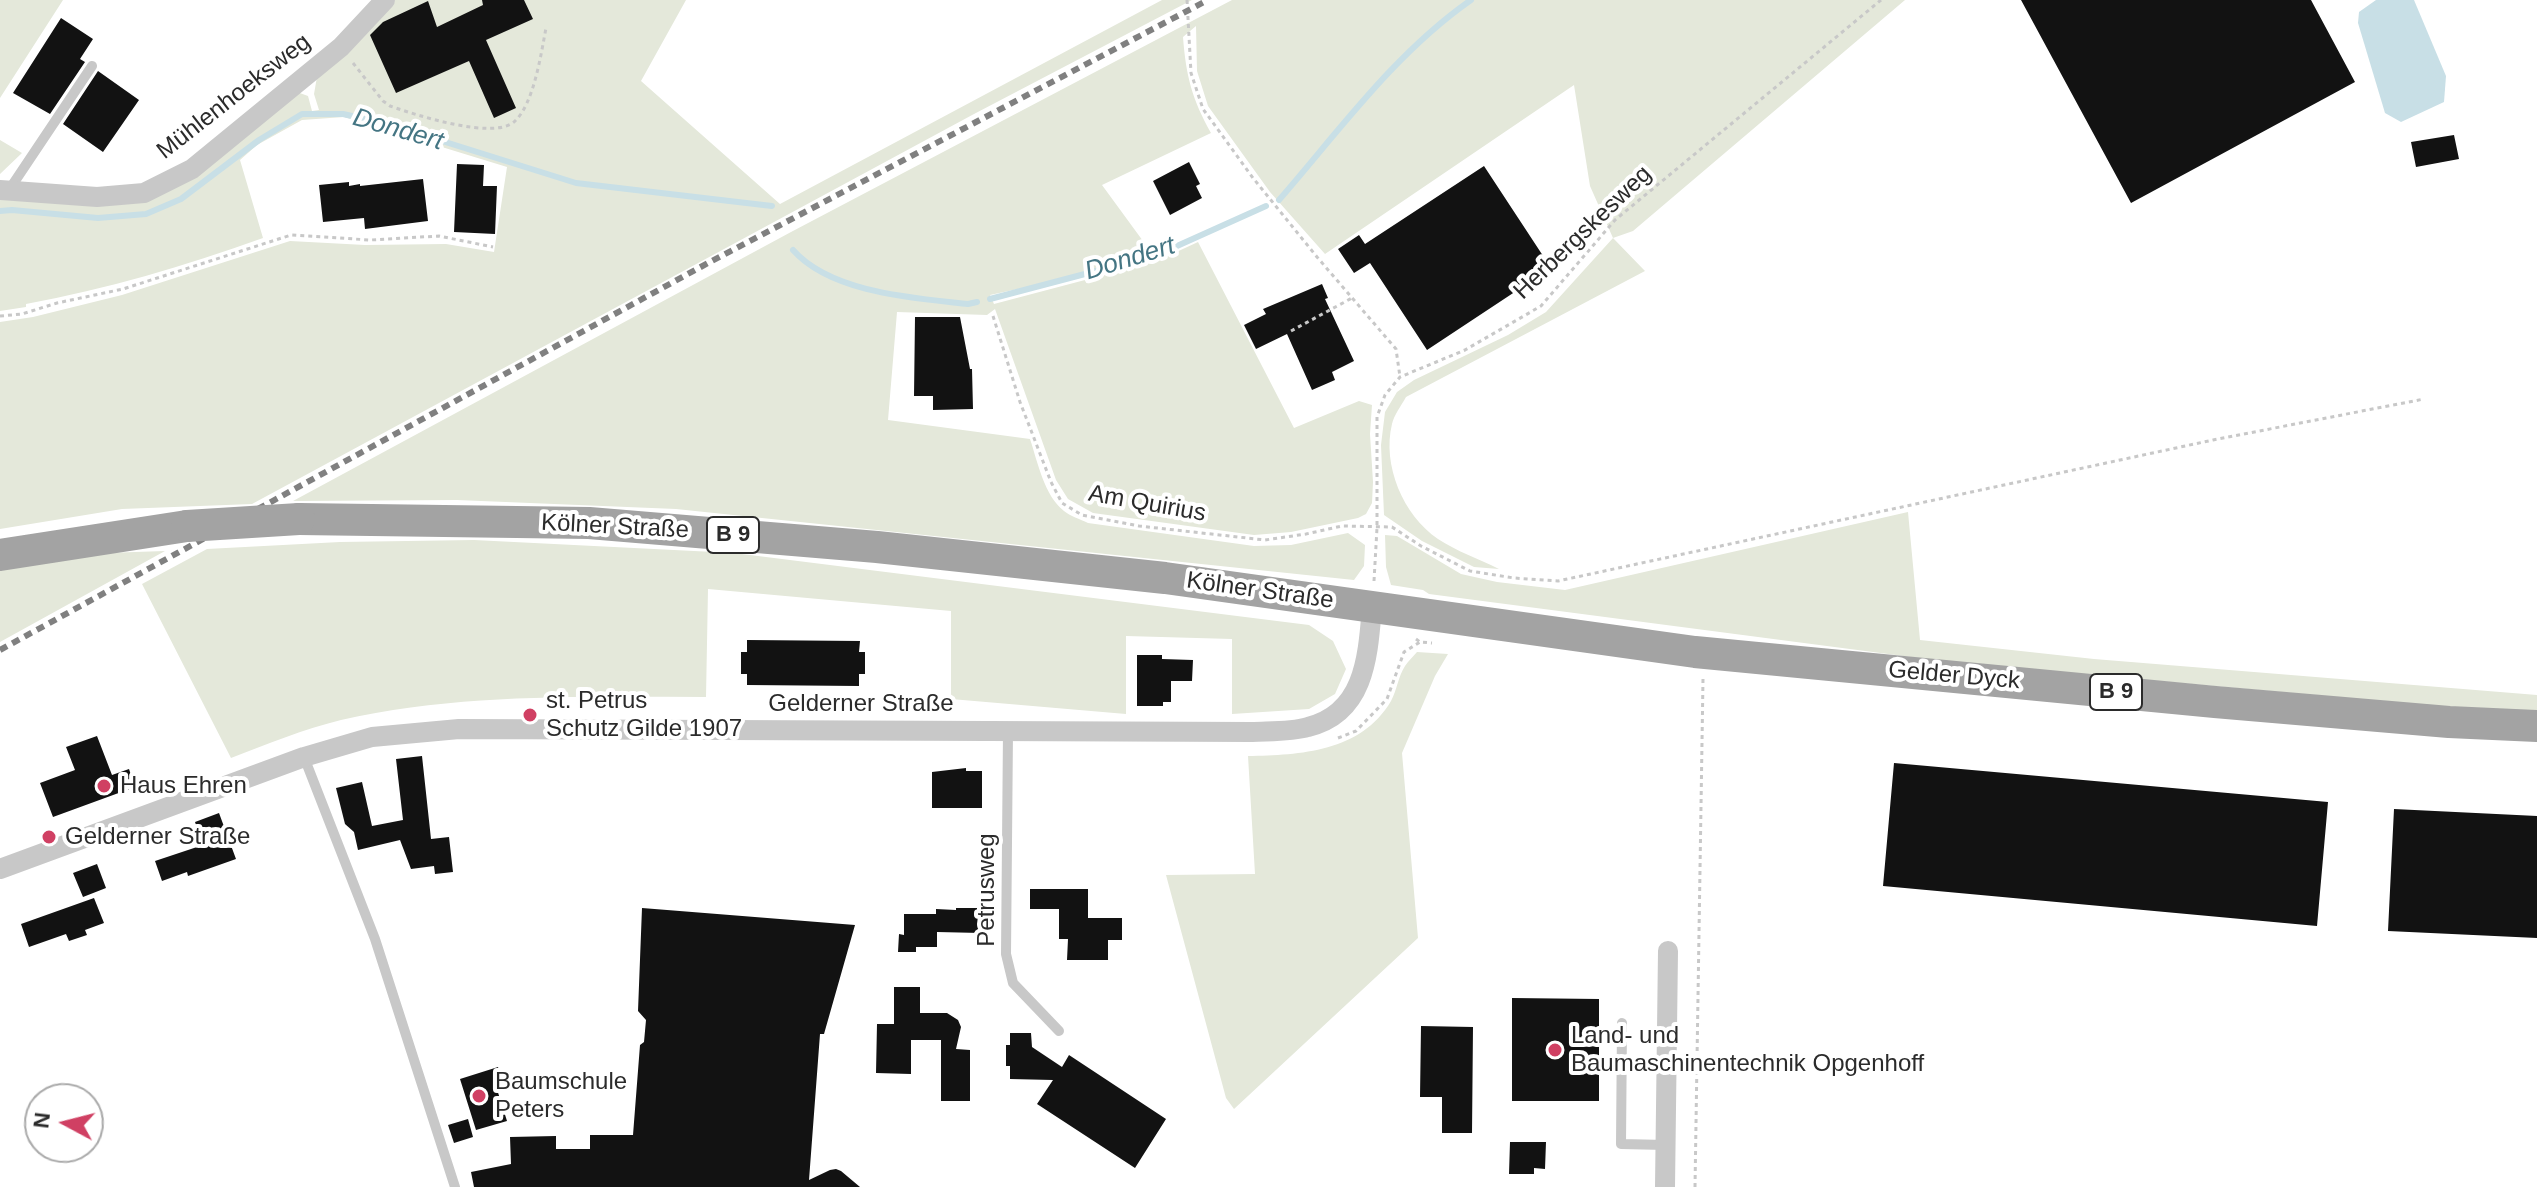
<!DOCTYPE html>
<html>
<head>
<meta charset="utf-8">
<style>
  body { margin:0 }
  #map { position:relative; width:2537px; height:1187px; overflow:hidden; background:#fff; font-family:Arial,sans-serif }
  canvas { display:block }
  .north { position:absolute; left:24px; top:1083px; width:80px; height:80px; box-sizing:border-box; background:#fff; border:2px solid #aaa; border-radius:50%; rotate:277deg; font-size:22px; font-weight:700; line-height:32px; text-align:center; color:#2b2b2b }
  .north::after { content:''; display:block; margin:auto; width:28px; height:36px; background:#d04063; clip-path:polygon(50% 0,100% 100%,50% 72%,0 100%) }
</style>
</head>
<body>
<div id="map">
<canvas width="2537" height="1187"></canvas>
<div class="north">N</div>
</div>
<script>
const ctx = document.querySelector('canvas').getContext('2d');
ctx.lineJoin = 'round';
function paint(path, color) { ctx.fillStyle = color; ctx.fill(path, 'evenodd'); }
function stroke(path, color, width, dash) { ctx.strokeStyle = color; ctx.lineWidth = width; ctx.lineCap = dash ? 'butt' : 'round'; ctx.setLineDash(dash || []); ctx.stroke(path); }
function drawText(font, color, halo, rows, align = 'center') {
  ctx.font = font + ' Arial,sans-serif'; ctx.lineWidth = 8; ctx.setLineDash([]); ctx.textBaseline = 'middle'; ctx.strokeStyle = halo; ctx.fillStyle = color; for (const [text, x, y, turn = 0] of rows) {
    ctx.save(); ctx.translate(x, y); ctx.rotate((+turn || 0) * Math.PI / 180); ctx.textAlign = isNaN(turn) ? turn : align; if (halo) ctx.strokeText(text, 0, 0); ctx.fillText(text, 0, 0); ctx.restore();
  }
}
const green = new Path2D(`
  M0,0H63L0,98Z
  M395,0H686L641,81L780,204L1162,0H1192L974,114L252,504L122,509L0,529V322L33,317L122,295L290,241L365,245L446,244L494,252L507,167L344,117L302,120L257,145L240,160L263,238C185,266 107,289 26,304V307L0,311V195L140,198L297,92L308,96L312,111L319,110L314,94L317,77L368,29Z
  M1232,0H1905L1633,231L1613,238L1645,271L1406,397C1401,406 1394,415 1392,424C1382,465 1403,515 1438,539C1456,551 1479,559 1499,569L1474,567L1422,541L1384,515L1381,445L1385,412L1397,392L1414,380L1508,335L1546,312L1613,238L1590,186L1574,85L1325,254L1270,192L1208,106L1197,71L1196,26L1183,37C1186,76 1192,99 1211,133L1102,185L1151,252L1059,280L990,295L994,304L1157,261L1198,242L1294,428L1359,401L1372,405L1370,434L1373,482L1372,503L1366,514L1358,518L1291,532L1254,535L1093,513L1068,499L1056,480L995,309L987,315L897,312L888,420L1030,439C1038,463 1044,495 1064,511C1070,516 1080,519 1088,523L1254,546L1291,545L1348,533L1365,545L1364,566L1354,580L676,509L457,500L293,501L791,232Z
  M0,140L22,153L0,174Z
  M1908,512L1920,640L2094,659L2537,695V713L2460,708L1957,663L1429,594L1423,590L1391,585L1386,567L1385,535L1397,536L1461,574L1497,582L1565,590Z
  M474,540L734,553L1309,625L1333,641L1346,669L1335,694L1309,709L1232,714V639L1126,636V714L951,699V611L708,589L706,697C584,697 461,693 341,720C304,729 267,744 231,758L142,584L207,549L340,542Z
  M165,551L0,642V570L105,553Z
  M1417,652L1448,654L1435,676L1402,753L1418,938L1234,1109L1226,1098L1166,875L1255,874L1248,756C1300,755 1361,752 1391,701C1397,690 1398,677 1405,666C1408,661 1413,657 1417,652Z`);
const water = new Path2D(`
  M2376,0H2414L2446,76L2444,102L2401,122L2385,113L2358,23L2359,12Z`);
const stream = new Path2D(`
  M1279,200C1339,131 1395,53 1471,0
  M0,211L12,210L98,218L146,214L181,199L259,140L302,114H343L388,124L576,183L772,206
  M793,250C831,293 914,298 968,304L977,302
  M990,299L1157,255L1266,206`);
const building = new Path2D(`
  M482,0H524L533,19L486,40L516,108L494,118L469,61L396,93L370,35L383,22L428,1L437,27L483,5Z
  M2021,0H2311L2355,82L2131,203Z
  M61,18L93,39L80,59L85,62L50,114L13,93Z
  M98,71L139,100L103,152L63,124Z
  M2454,135L2459,159L2416,167L2411,142Z
  M1189,162L1200,184L1196,186L1202,198L1170,215L1153,181Z
  M457,164L484,165L483,186H497L495,234L454,232Z
  M1484,166L1551,268L1427,350L1370,263L1354,273L1338,249L1359,235L1365,244Z
  M423,179L428,221L365,229L364,218L323,222L319,185L349,182V186L360,184V186Z
  M1322,284L1328,298L1325,299L1354,361L1332,372L1335,380L1312,390L1287,334L1256,349L1244,325L1266,314L1263,309Z
  M915,317H960L970,369H972L973,409L933,410V396H914Z
  M747,640L860,641L859,652H865V674H859V686L747,685V674H741V652H747Z
  M1137,655H1162V659L1193,660L1192,681H1171V702H1163V706H1137Z
  M97,736L112,775L129,769L135,787L53,817L40,783L75,770L66,747Z
  M422,756L431,839L449,837L453,872L435,874L434,866L411,869L400,840L358,850L354,832L345,824L336,788L362,782L372,826L403,820L396,759Z
  M1894,763L2328,802L2317,926L1883,886Z
  M966,768V771H982V808H932V772Z
  M2394,809L2537,816V938L2388,931Z
  M219,813L236,859L188,876L187,872L162,881L155,861L203,845L195,822Z
  M97,864L106,888L83,897L73,873Z
  M1030,889H1088V918H1122V940H1108V960H1067L1068,939H1059V909H1030Z
  M94,898L104,923L85,930L87,935L69,941L66,934L29,947L21,924Z
  M642,908L855,925L824,1034H820L809,1180L830,1170L836,1169L841,1171L860,1187H474L471,1172L511,1164L510,1137L556,1136V1149H590V1135H633L640,1045L644,1042L646,1020L638,1011Z
  M956,908H981V933L937,932V947H916V952H898L899,934L904,935V914H936V909L956,910Z
  M894,987H920V1013H947L958,1020L961,1027L956,1049L970,1050V1101H941V1040H911V1074L876,1073L877,1024H894Z
  M1512,998L1599,999V1101H1512Z
  M1421,1026L1473,1027L1472,1133H1442V1097H1420Z
  M1010,1033H1031L1032,1047L1062,1067L1069,1055L1166,1119L1135,1168L1037,1104L1053,1080L1010,1079V1066H1006V1045H1010Z
  M498,1067L502,1081L495,1083L507,1121L476,1130L460,1079Z
  M468,1119L473,1137L454,1143L448,1125Z
  M1510,1142H1546L1545,1169L1534,1168V1174H1509Z`);
const path = new Path2D(`
  M1187,0L1191,73L1203,109L1253,178L1317,257L1396,349L1400,377
  M353,63L383,101L390,106C416,115 495,141 515,121C534,103 541,54 546,28
  M0,316L22,314L57,303L123,289L291,235L370,240L439,236L493,247
  M993,316L1020,402L1051,482L1062,503L1082,515L1139,526L1265,540L1306,534L1342,526L1392,527L1421,546L1470,571L1514,578L1558,581L2213,440L2424,399
  M1291,331L1352,298
  M1374,581L1377,528V417L1385,395L1400,377L1465,350L1541,306L1615,220L1881,0
  M1416,639L1420,642L1432,643
  M1338,738L1356,731L1387,699L1404,652L1420,642
  M1695,1187L1703,679`);
const service = new Path2D(`
  M9,190L92,66
  M1008,731L1006,954L1013,983L1059,1031
  M304,757L375,939L455,1187
  M1622,1023L1621,1144L1666,1145`);
const minor = new Path2D(`
  M0,190L97,197L144,193L192,169L341,47L385,0
  M0,869L304,757L372,737L459,729L1252,732C1270,731 1291,732 1308,727C1366,713 1368,654 1372,606
  M1665,1187L1668,951`);
const primary = new Path2D(`
  M299,519L589,523L877,547L1165,578L1695,652L2215,702L2449,722L2537,726
  M0,555L187,526`);
const rail = new Path2D(`
  M0,650L708,263L1208,0`);
const primaryBridge = new Path2D(`
  M187,526L299,519`);
const markers = [
  [530,715,8,"#d04063"],
  [104,786,8,"#d04063"],
  [49,837,8,"#d04063"],
  [1555,1050,8,"#d04063"],
  [479,1096,8,"#d04063"]
];
const shields = [
  [733,535,52],
  [2116,692,52]
];
const shieldNames = [
  ["B 9",733,535],
  ["B 9",2116,692]
];
const streetNames = [
  ["Mühlenhoeksweg",234,97,-38],
  ["Herbergskesweg",1583,233,-44],
  ["Am Quirius",1147,504,10],
  ["Kölner Straße",615,527,3],
  ["Kölner Straße",1260,591,8],
  ["Gelder Dyck",1954,676,5],
  ["Gelderner Straße",861,704],
  ["Petrusweg",987,890,-90]
];
const poiNames = [
  ["st. Petrus",546,701],
  ["Schutz Gilde 1907",546,729],
  ["Haus Ehren",120,786],
  ["Gelderner Straße",65,837],
  ["Land- und",1571,1036],
  ["Baumaschinentechnik Opgenhoff",1571,1064],
  ["Baumschule",495,1082],
  ["Peters",495,1110]
];
const waterNames = [
  ["Dondert",398,130,16],
  ["Dondert",1130,259,-17]
];
paint(green, '#e4e8da');
paint(water, '#c8dfe6');
stroke(stream, '#c8dfe6', 6);
paint(building, '#121212');
stroke(path, '#c8c8c8', 3, [4, 4]);
stroke(service, '#c8c8c8', 10);
stroke(minor, '#c8c8c8', 20);
stroke(primary, '#a3a3a3', 32);
stroke(rail, '#808080', 6, [8, 6]);
stroke(primaryBridge, '#a3a3a3', 32);
for (const [x, y, r, color] of markers) { const dot = new Path2D(); dot.arc(x, y, r, 0, 2 * Math.PI); ctx.fillStyle = color; ctx.fill(dot); stroke(dot, '#fff', 3); }
for (const [x, y, w] of shields) { const box = new Path2D(); box.roundRect(x - w / 2, y - 18, w, 36, 6); ctx.fillStyle = '#fff'; ctx.fill(box); stroke(box, '#2b2b2b', 2); }
drawText('bold 22px', '#2b2b2b', null, shieldNames);
drawText('24px', '#2b2b2b', '#fff', streetNames);
drawText('24px', '#2b2b2b', '#fff', poiNames, 'left');
drawText('italic 26px', '#447583', '#fff', waterNames);
</script>
</body>
</html>
